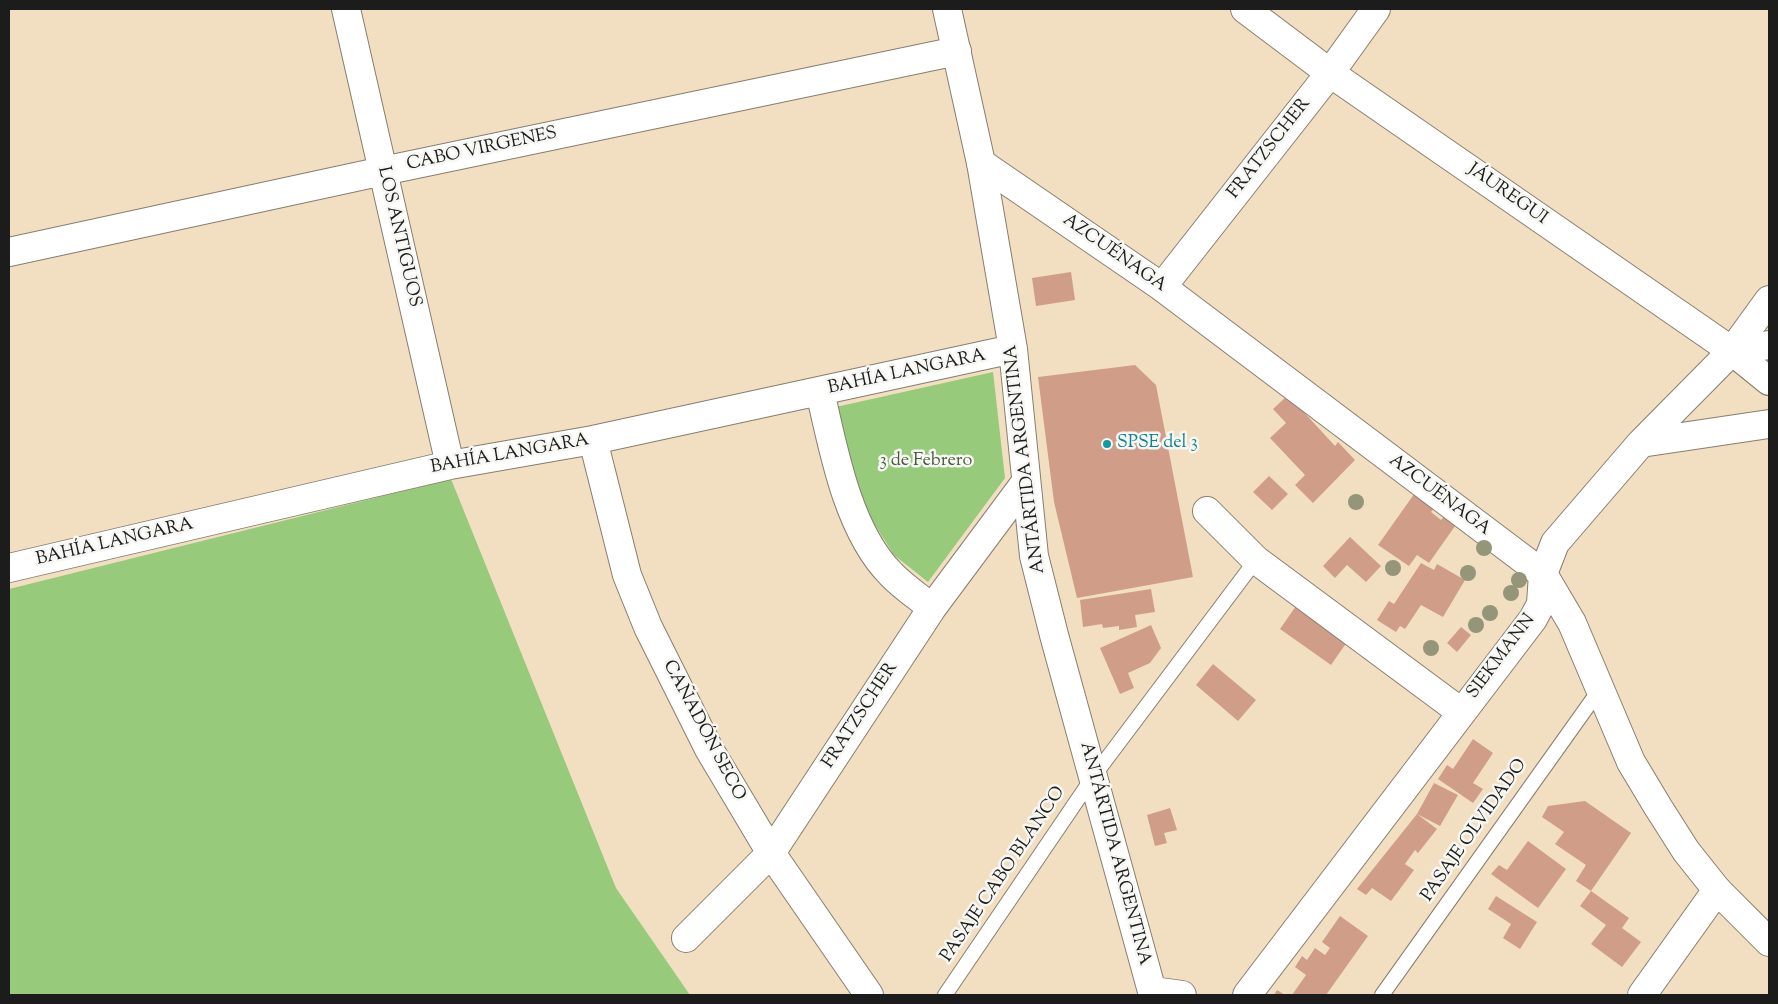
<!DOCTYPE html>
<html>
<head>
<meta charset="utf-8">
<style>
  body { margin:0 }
  #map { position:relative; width:1778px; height:1004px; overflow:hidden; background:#f2dfc2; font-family:"Sorts Mill Goudy",serif }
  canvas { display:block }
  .frame { position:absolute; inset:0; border:10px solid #1c1c1c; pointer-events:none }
</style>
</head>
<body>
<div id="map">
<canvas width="1778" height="1004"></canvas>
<div class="frame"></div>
</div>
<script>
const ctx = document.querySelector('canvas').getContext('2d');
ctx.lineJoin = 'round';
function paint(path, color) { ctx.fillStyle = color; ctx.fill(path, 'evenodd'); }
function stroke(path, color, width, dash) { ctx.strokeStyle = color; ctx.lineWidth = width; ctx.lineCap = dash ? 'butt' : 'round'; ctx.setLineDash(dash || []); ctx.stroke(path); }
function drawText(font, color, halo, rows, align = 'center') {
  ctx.font = font + ' "Sorts Mill Goudy",serif'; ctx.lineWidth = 5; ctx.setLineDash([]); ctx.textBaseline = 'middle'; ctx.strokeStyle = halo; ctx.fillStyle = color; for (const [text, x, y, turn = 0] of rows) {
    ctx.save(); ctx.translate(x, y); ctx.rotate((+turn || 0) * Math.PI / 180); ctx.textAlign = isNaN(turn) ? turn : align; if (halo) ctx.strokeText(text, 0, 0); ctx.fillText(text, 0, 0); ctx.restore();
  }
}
const green = new Path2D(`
  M993,372L1005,478L928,582L894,555L868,514L851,470L836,407Z
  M451,479L616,888L690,995H9V589Z`);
const building = new Path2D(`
  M1071,272L1075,300L1036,306L1032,278Z
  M1135,365L1156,385L1193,577L1077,598L1054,502L1038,377Z
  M1288,395L1335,446L1338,442L1355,460L1313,503L1295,485L1305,475L1270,438L1286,423L1273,409Z
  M1269,476L1288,494L1272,510L1253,492Z
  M1417,490L1437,504L1431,512L1441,520L1449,511L1460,519L1429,563L1417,555L1409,566L1378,545Z
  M1350,537L1381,566L1366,582L1347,565L1335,578L1323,566Z
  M1421,563L1434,570L1437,564L1465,580L1443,617L1421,605L1405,629L1400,626L1396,632L1377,620L1389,601L1394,604Z
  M1151,589L1155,612L1135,615L1137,627L1119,630V626L1103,628L1102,624L1083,627L1080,600Z
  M1296,606L1347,642L1331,665L1280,629Z
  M1151,625L1161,648L1150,663L1128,673L1134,688L1120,694L1100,648Z
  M1461,627L1471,635L1457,652L1447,643Z
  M1213,664L1256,700L1238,721L1196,685Z
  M1473,739L1493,753L1473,783L1483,789L1473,803L1438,779L1447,765L1453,769Z
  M1434,783L1458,795L1440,826L1417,814Z
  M1585,801L1631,833L1591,891L1576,881L1586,865L1555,844L1564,832L1542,817L1548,806Z
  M1170,808L1177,830L1164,833L1167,843L1155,846L1147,815Z
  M1417,814L1437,829L1418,853L1415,850L1405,864L1414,870L1391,901L1372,888L1366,895L1357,889Z
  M1528,841L1566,869L1538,908L1491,874L1499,865L1507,870Z
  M1591,891L1629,918L1622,928L1641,942L1622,967L1591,944L1606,925L1580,906Z
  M1496,896L1537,922L1520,949L1503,938L1511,924L1488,909Z
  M1340,916L1368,936L1326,995H1292L1306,975L1295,967L1302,956L1307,960L1315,948L1325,955L1330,948L1322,942Z
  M1277,990L1285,995H1274Z`);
const service = new Path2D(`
  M945,995L1093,777L1256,560
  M1382,995L1600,689`);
const minor = new Path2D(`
  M346,9L450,465
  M1245,9L1330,73L1732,351L1769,381
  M981,163L1013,349L1034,556L1054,635L1153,995
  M9,252L383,171L957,51
  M1162,287L1330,73L1376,9
  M1732,351L1769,300
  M820,391C833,449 848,531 891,574C903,587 919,597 932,608
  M593,440L627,575L648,627L709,749L771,853L869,995
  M1207,511L1256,560L1461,712
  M9,568L450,465L593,440L1013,349
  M686,938L771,853L932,608L1025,483
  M1152,991L1182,995
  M1247,995L1533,619L1541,604L1543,574
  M1642,995L1717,890`);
const tertiary = new Path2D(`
  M947,9L981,163L1162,287L1543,574L1572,623L1631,762L1658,807L1686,851L1717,890L1769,942
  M1641,443L1769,424
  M1543,574L1555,543L1641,443L1732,351L1769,345`);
const trees = [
  [1356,502],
  [1484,548],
  [1393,568],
  [1468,573],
  [1519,580],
  [1511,593],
  [1490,613],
  [1476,625],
  [1431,648]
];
const markers = [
  [1107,444,5,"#0f9aa8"]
];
const streetNames = [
  ["FRATZSCHER",1270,149,-52],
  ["CABO VIRGENES",482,150,-12],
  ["JÁUREGUI",1507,195,35],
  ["LOS ANTIGUOS",398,237,77],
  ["AZCUÉNAGA",1114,254,35],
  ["BAHÍA LANGARA",907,373,-12],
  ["BAHÍA LANGARA",510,455,-10],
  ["ANTÁRTIDA ARGENTINA",1026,459,-97],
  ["AZCUÉNAGA",1439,496,37],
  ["BAHÍA LANGARA",115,543,-13],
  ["SIEKMANN",1502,657,-53],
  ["FRATZSCHER",861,716,-57],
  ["CAÑADÓN SECO",703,731,62],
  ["PASAJE OLVIDADO",1475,831,-55],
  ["ANTÁRTIDA ARGENTINA",1114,854,75],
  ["PASAJE CABO BLANCO",1004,875,-56]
];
const cultureNames = [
  ["SPSE del 3",1117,444]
];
const parkNames = [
  ["3 de Febrero",926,462]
];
paint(green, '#97ca7a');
paint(building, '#d09d88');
stroke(service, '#877e6f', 16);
stroke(minor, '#877e6f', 30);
stroke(tertiary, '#877e6f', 30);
stroke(service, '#fff', 14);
stroke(minor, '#fff', 28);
stroke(tertiary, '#fff', 28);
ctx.fillStyle = '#949579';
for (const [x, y] of trees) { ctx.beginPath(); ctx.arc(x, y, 8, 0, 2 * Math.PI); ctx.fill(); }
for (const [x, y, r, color] of markers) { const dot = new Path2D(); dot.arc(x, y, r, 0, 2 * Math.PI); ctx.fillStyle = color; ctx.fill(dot); stroke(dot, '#f6f6f2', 2); }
drawText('18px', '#1c1c1c', '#f6f6f2', streetNames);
drawText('18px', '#0d838f', '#f6f6f2', cultureNames, 'left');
drawText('18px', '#47593d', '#f6f6f2', parkNames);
</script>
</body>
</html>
